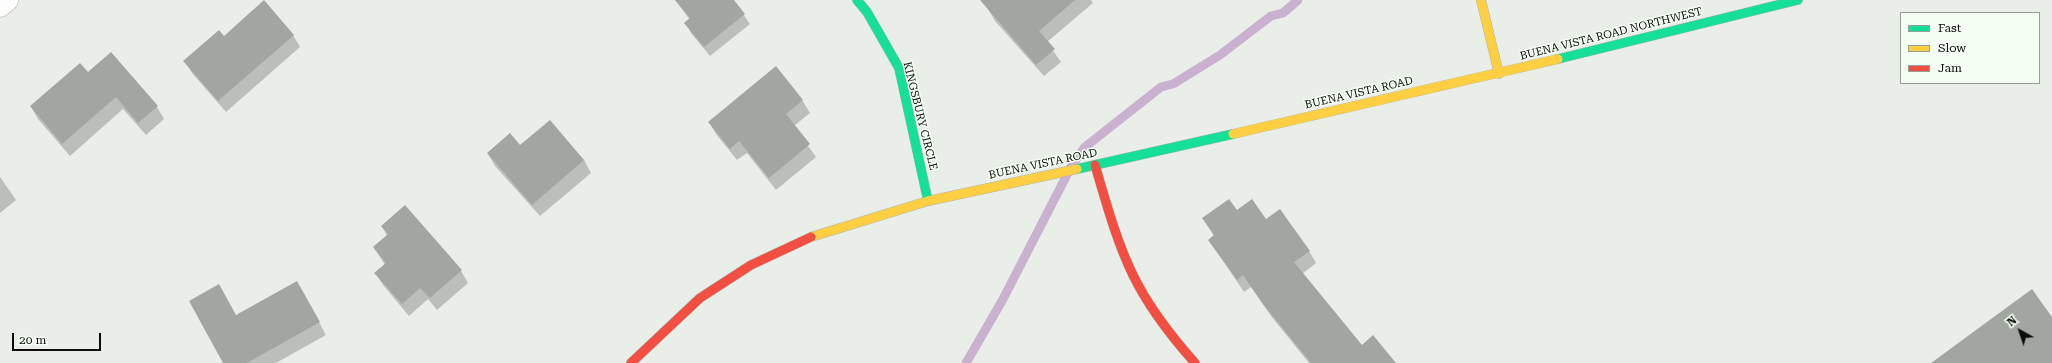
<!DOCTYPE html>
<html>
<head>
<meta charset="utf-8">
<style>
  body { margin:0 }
  #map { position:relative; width:2052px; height:363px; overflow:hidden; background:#e9efe8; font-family:"Roboto Serif",serif }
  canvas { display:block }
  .legend { position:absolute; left:1900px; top:12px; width:140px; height:72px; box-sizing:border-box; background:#f5fff3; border:1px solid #979e95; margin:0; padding:5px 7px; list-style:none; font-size:12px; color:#0a0d09 }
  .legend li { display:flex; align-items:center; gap:8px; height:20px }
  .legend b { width:20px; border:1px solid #979e95 }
  .north { position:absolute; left:2000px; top:311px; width:40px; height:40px; -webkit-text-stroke:3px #f5fff3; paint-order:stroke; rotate:320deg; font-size:11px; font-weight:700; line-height:16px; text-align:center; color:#0a0d09 }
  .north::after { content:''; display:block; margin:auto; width:14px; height:18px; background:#0a0d09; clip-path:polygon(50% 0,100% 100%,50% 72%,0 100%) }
  .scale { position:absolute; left:12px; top:333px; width:89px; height:18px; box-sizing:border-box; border:2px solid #0a0d09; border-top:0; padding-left:5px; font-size:12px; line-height:14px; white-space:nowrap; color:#0a0d09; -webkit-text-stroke:3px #f5fff3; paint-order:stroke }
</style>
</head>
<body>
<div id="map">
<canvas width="2052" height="363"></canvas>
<ul class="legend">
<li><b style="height:5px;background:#16e098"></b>Fast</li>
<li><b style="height:5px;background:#ffcf43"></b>Slow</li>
<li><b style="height:5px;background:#f24e42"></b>Jam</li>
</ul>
<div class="north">N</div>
<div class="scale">20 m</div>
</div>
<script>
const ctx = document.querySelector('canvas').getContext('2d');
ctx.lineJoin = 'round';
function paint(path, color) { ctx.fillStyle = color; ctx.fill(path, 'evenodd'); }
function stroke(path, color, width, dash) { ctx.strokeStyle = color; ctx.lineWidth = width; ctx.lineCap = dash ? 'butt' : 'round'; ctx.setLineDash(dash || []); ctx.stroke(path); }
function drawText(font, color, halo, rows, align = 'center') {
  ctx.font = font + ' "Roboto Serif",serif'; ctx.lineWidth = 3; ctx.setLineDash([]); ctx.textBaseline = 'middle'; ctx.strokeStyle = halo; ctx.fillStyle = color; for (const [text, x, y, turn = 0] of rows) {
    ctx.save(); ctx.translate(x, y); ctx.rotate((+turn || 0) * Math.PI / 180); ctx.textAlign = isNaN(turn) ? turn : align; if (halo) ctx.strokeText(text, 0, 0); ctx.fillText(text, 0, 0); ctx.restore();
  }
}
const shadow = new Path2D(`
  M675,0H733L750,24L710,56L691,33L686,23L690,20Z
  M998,0H1091L1093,3L1047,42L1061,62L1044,76L995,21L988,9Z
  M293,35L300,47L226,112L192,73L185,61Z
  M87,74L157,107L164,119L146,135L123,109L70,156L38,119L31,107Z
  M802,100L810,113L794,126L816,157L776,190L747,153L737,160L716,134L709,122Z
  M549,122L584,160L591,173L540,216L495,166L488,154L520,147Z
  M0,177L16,200L0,213Z
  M405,206L461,271L468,283L437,310L428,299L409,316L383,285L376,273L385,265L374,248L387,236L382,226Z
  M1237,211L1266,220L1309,251L1316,263L1302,274L1361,346L1392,363H1309L1271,316L1251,287L1244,292L1209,240L1214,236L1203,218Z
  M304,295L326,335L276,363H224L236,316Z`);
const stream = new Path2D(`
  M966,363L1002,301L1072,165L1085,147L1161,87L1173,84L1220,55L1271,16L1283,13L1298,0`);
const building = new Path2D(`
  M264,0L294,35L218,101L183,61L219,30L224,36Z
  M675,0H734L745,14L704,47L684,23L690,18Z
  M980,0H1075L1039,31L1055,49L1036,65Z
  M111,52L158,106L138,123L116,97L62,144L30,106L80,63L88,72Z
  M776,66L803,100L786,114L810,144L769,178L739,141L730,149L708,122Z
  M550,120L584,160L532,205L487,153L510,133L520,145Z
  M1229,199L1237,210L1252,199L1266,219L1280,209L1310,251L1294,262L1362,345L1373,335L1396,363H1311L1263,304L1243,275L1237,280L1208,240L1214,235L1202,218Z
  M405,205L462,270L430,298L420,288L402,304L374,273L386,263L373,247L388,234L381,226Z
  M297,281L320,322L247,363H223L189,301L219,284L236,315Z
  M2032,289L2052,317V363H1931Z`);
const street = new Path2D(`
  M0,6L7,0`);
const fast = new Path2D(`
  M857,0L867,12L899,68L928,201
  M1558,59L1798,0
  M1077,169L1233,134`);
const slow = new Path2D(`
  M1481,0L1499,74
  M1233,134L1558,59
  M811,237L928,201L1077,169`);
const jam = new Path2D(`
  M1095,165C1106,202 1116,240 1133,275C1149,308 1171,336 1195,363
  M631,363L700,298L751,265L811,237`);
const streetNames = [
  ["BUENA VISTA ROAD NORTHWEST",1611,34,-14],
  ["BUENA VISTA ROAD",1359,93,-13],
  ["KINGSBURY CIRCLE",920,116,76],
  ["BUENA VISTA ROAD",1043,164,-12]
];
paint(shadow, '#0003');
stroke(stream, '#cab1cf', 9);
paint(building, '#a2a6a1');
stroke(street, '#b0b4af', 23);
stroke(fast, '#b0b4af', 10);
stroke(slow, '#b0b4af', 10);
stroke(jam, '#b0b4af', 10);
stroke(street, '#fcfdfc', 22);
stroke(fast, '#16e098', 9);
stroke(slow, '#ffcf43', 9);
stroke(jam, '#f24e42', 9);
drawText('11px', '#0a0d09', '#f5fff3', streetNames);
</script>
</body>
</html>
